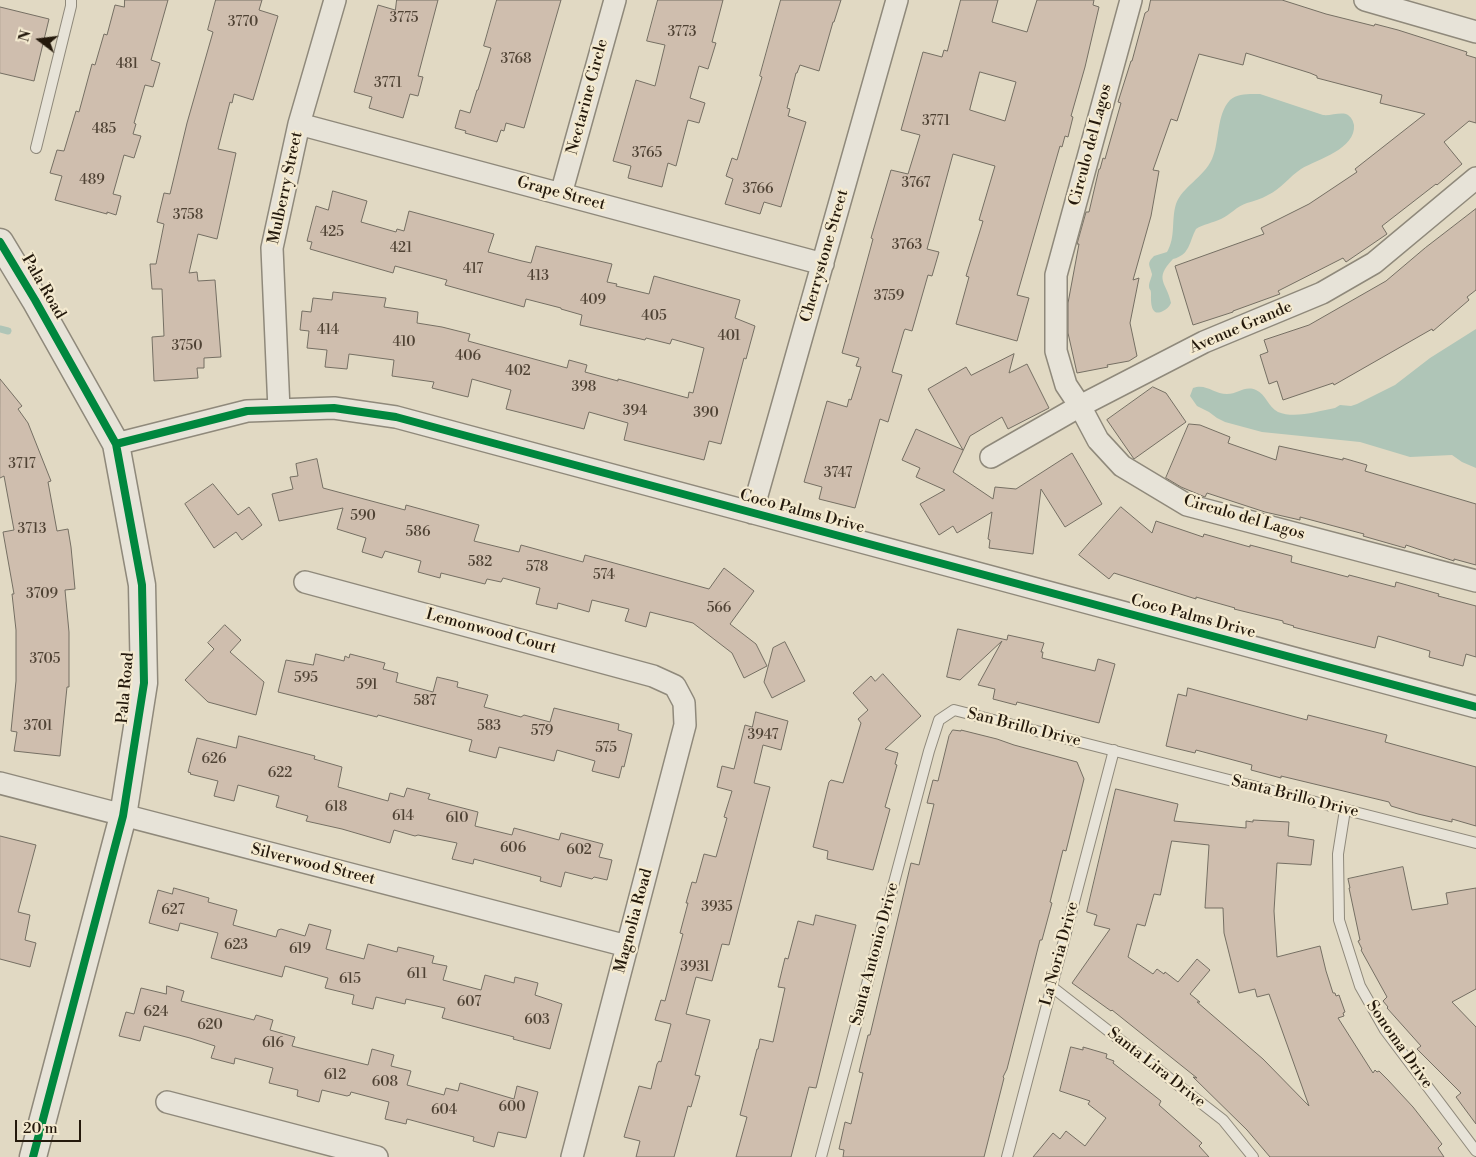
<!DOCTYPE html>
<html>
<head>
<meta charset="utf-8">
<style>
  body { margin:0 }
  #map { position:relative; width:1476px; height:1157px; overflow:hidden; background:#e1d9c3; font-family:"Libre Bodoni",serif }
  canvas { display:block }
  .north { position:absolute; left:15px; top:15px; width:50px; height:50px; -webkit-text-stroke:4px #f4ead0; paint-order:stroke; rotate:285deg; font-size:14px; font-weight:700; line-height:20px; text-align:center; color:#24190c }
  .north::after { content:''; display:block; margin:auto; width:18px; height:22px; background:#24190c; clip-path:polygon(50% 0,100% 100%,50% 72%,0 100%) }
  .scale { position:absolute; left:15px; top:1120px; width:66px; height:22px; box-sizing:border-box; border:2px solid #24190c; border-top:0; padding-left:6px; font-size:15px; line-height:18px; white-space:nowrap; color:#24190c; -webkit-text-stroke:4px #f4ead0; paint-order:stroke }
</style>
</head>
<body>
<div id="map">
<canvas width="1476" height="1157"></canvas>
<div class="north">N</div>
<div class="scale">20 m</div>
</div>
<script>
const ctx = document.querySelector('canvas').getContext('2d');
ctx.lineJoin = 'round';
function paint(path, color) { ctx.fillStyle = color; ctx.fill(path, 'evenodd'); }
function stroke(path, color, width, dash) { ctx.strokeStyle = color; ctx.lineWidth = width; ctx.lineCap = dash ? 'butt' : 'round'; ctx.setLineDash(dash || []); ctx.stroke(path); }
function drawText(font, color, halo, rows, align = 'center') {
  ctx.font = font + ' "Libre Bodoni",serif'; ctx.lineWidth = 4.5; ctx.setLineDash([]); ctx.textBaseline = 'middle'; ctx.strokeStyle = halo; ctx.fillStyle = color; for (const [text, x, y, turn = 0] of rows) {
    ctx.save(); ctx.translate(x, y); ctx.rotate((+turn || 0) * Math.PI / 180); ctx.textAlign = isNaN(turn) ? turn : align; if (halo) ctx.strokeText(text, 0, 0); ctx.fillText(text, 0, 0); ctx.restore();
  }
}
const water = new Path2D(`
  M1260,94L1323,115C1331,116 1342,111 1348,115C1352,118 1353,121 1354,125C1356,149 1318,159 1301,169C1289,177 1281,189 1268,195C1261,199 1254,201 1247,203C1237,206 1230,215 1221,219C1213,223 1203,224 1196,229C1189,242 1190,255 1173,259C1153,280 1167,282 1171,303C1169,307 1167,309 1163,311C1150,318 1151,300 1151,293C1151,289 1149,290 1149,286C1149,282 1152,277 1152,274C1150,265 1146,264 1154,256L1167,252C1176,237 1171,220 1176,204C1182,187 1204,177 1212,159C1220,141 1216,115 1230,100C1238,93 1250,94 1260,94Z
  M1476,329V468L1462,462L1452,455L1410,457L1360,442L1262,432L1225,422L1217,418L1209,412L1197,406L1190,396L1193,388C1206,383 1214,394 1227,394C1238,394 1245,385 1256,390C1266,394 1268,407 1278,412C1295,419 1318,411 1335,408L1340,405L1351,406L1357,404L1395,385L1430,358Z`);
const stream = new Path2D(`
  M0,329L8,331`);
const building = new Path2D(`
  M125,0H168L151,60L160,63L153,87L145,85L134,123L136,124L133,134L141,136L134,158L124,155L113,194L121,196L116,215L107,212V214L55,200L62,176L50,173L57,150L64,151L76,111L79,112L92,64L95,65L104,34L107,35L115,5L124,7Z
  M216,0H262L259,10L278,16L253,100L234,94L232,103L230,102L218,149L236,153L217,239L198,234L189,273L197,272L198,281L215,280L221,357L204,358V368H197L198,378L154,381L152,337L164,336L162,289H152L150,264H156L164,224L157,222L164,193L170,194L187,123L213,32L208,30Z
  M397,0H438L418,76L423,77L418,96L410,94L403,118L369,108L372,97L354,92L378,5L395,10Z
  M497,0H561L524,128L506,123L504,131L501,130L497,142L465,133L466,131L455,128L460,110L470,113L477,90H478L491,48L484,46Z
  M658,0H723L712,42L716,43L708,69L699,66L690,98L705,103L699,123L688,120L676,166L668,163L662,187L628,178L631,166L613,161L636,80L655,86L665,45L647,41Z
  M781,0H841L834,22H833L819,71L800,65L797,73H796L787,108L790,109L788,116L806,122L781,207L764,202L760,214L725,204L733,179L726,176L732,158L737,160L762,77L760,76Z
  M961,0H998L992,22L1027,32L1037,0H1094L1093,5L1099,7L1085,67L1071,116L1073,117L1068,137L1065,136L1062,147L1060,146L1017,295L1029,298L1017,341L956,324L969,277L966,276L983,221L979,220L995,166L953,154L927,249L939,252L932,276L928,275L912,331L905,329L904,331L892,372L902,375L888,422L880,419L855,508L819,499L822,487L804,482L827,401L847,407L849,399L851,400L861,367L856,366L859,358L842,353L873,239L871,238L891,170L908,174L920,135L901,130L923,52L942,57L944,50L947,51ZM980,72L1016,82L1005,121L970,110Z
  M1151,0H1282L1326,14L1374,26L1375,24L1398,30L1467,52L1466,55L1476,58V123L1469,121L1444,142L1462,164L1437,185L1436,184L1382,226L1387,234L1346,262L1343,258L1278,291L1280,294L1233,311V312L1193,325L1175,266L1264,234L1261,228L1309,204L1357,172L1355,169L1425,114L1380,103L1382,95L1317,78V76L1310,73L1246,53L1243,65L1199,54L1177,121L1171,119L1153,170L1159,171L1151,216L1133,280L1139,278L1130,323L1137,356L1129,361L1107,365L1108,367L1077,373L1068,333V303L1079,244H1077L1086,212H1089L1099,169H1100L1103,158L1105,159L1121,103L1118,102L1131,61H1132L1145,13L1148,11Z
  M0,7L49,19L34,81L0,73Z
  M333,191L367,201L361,222L396,232L397,229L404,231L409,211L494,234L488,252L522,261L531,263L536,246L612,264L607,282L617,284L616,286L649,294L654,276L740,300L735,318L755,326L746,359L744,358L721,444L709,441L704,460L624,440L628,423L589,412L584,429L530,415L506,409L511,390L472,379L468,397L432,388L434,382L392,376L394,360L349,354L347,369L325,367L327,350L307,348L309,331L300,330L302,311L311,312L313,298L332,300L333,292L386,298L384,307L418,312L417,323L442,327L470,334L468,341L567,368L569,360L587,365L585,372L618,381V379L688,398L689,392L693,393L704,348L672,339L670,344L646,338L645,340L580,325L582,315L561,309V308L526,299L524,307L445,285L447,280L395,266L393,273L310,249L312,242L307,241L316,206L328,210Z
  M1476,209V290L1467,297L1469,300L1433,331L1432,329L1334,385L1333,383L1283,400L1277,381L1269,384L1260,355L1268,352L1264,340L1309,325L1386,281L1425,248Z
  M1014,354L1009,373L1027,364L1049,408L1008,429L1002,417L970,436L953,472L993,499L995,487L1016,489L1072,453L1102,504L1065,527L1041,489L1033,554L989,548L990,540L988,539L992,512L957,533L953,526L939,535L920,504L945,490L916,477L920,468L902,460L916,429L963,450L928,389L966,367L971,375Z
  M0,379L22,406L18,409L28,423L51,481L48,482L57,531L68,529L71,547L75,589L65,590L69,632V687H67L60,756L14,751L17,732L11,731L16,681V630L12,594H14L3,532L14,530L4,476L0,478Z
  M1153,387L1166,393L1186,422L1134,459L1107,420Z
  M1189,424L1200,425L1230,437L1228,443L1276,460L1279,446L1343,460V458L1367,465L1365,471L1476,504V565L1454,559V561L1406,545L1405,548L1363,536L1364,534L1300,517V520L1265,512L1207,493L1205,497L1181,487L1166,478Z
  M317,459L323,488L405,510L406,505L479,525L474,541L519,552L521,545L583,562L585,555L709,589L724,568L754,591L730,624L756,644L767,666L744,678L732,653L693,623L650,612L646,627L625,621L629,609L592,600L589,612L558,603L557,609L536,604L540,588L503,578L501,582L487,579L485,584L441,573L440,578L418,572L421,561L385,551L382,558L362,552L366,538L337,529L343,508L279,521L272,494L293,489L290,477L298,476L296,464Z
  M213,484L238,515L249,507L262,525L242,540L236,532L214,548L185,504Z
  M1121,507L1152,533L1156,521L1203,537L1204,534L1250,547V545L1292,556L1291,562L1348,577L1349,575L1395,587L1396,582L1439,594L1438,596L1476,606V657L1466,654L1463,666L1429,657L1430,651L1378,636L1375,648L1293,627L1294,626L1283,623V621L1234,609L1235,608L1196,597V599L1114,573L1109,579L1079,555Z
  M225,625L241,640L230,652L264,682L256,715L208,702L185,680L214,649L208,643Z
  M958,629L1007,640L1008,635L1044,643L1041,652H1043L1042,658L1095,671L1098,659L1115,664L1099,723L1017,702L1016,705L993,699L995,689L978,685L1002,641L960,680L947,677Z
  M785,642L805,681L772,698L764,682L773,648Z
  M316,654L344,661L345,656L349,658L350,654L385,663L383,669L398,673L396,682L433,692L437,677L458,682L457,687L488,695L484,707L521,717L524,715L550,722L554,708L619,724L618,730L632,734L624,767L622,766L619,778L592,771L595,761L557,750L554,761L499,747L496,758L469,751L472,740L378,715L377,717L278,692L286,660L313,665Z
  M883,674L921,716L885,749L898,753L895,764L897,765L885,807L890,809L873,870L827,859L828,851L813,847L829,782L831,780L843,783L861,723L858,719L868,710L853,693L871,676L875,681Z
  M1188,688L1307,720L1308,715L1387,735L1385,742L1476,767V826L1452,819V822L1418,814L1391,806L1389,802L1281,776V778L1251,770L1252,765L1196,750L1195,753L1166,746L1178,694L1186,696Z
  M756,712L788,721L781,750L763,745L754,783L770,787L729,945L722,944L712,981L696,977L686,1014L710,1020L695,1075L700,1076L691,1107L688,1106L674,1157H636L640,1141L624,1137L639,1086L651,1089L657,1064L659,1061L661,1062L671,1024L655,1020L661,1000L665,1001L683,934L680,933L688,903H686L692,882L696,883L704,854L716,857L727,818L724,817L732,791L717,787L722,766L734,769L745,725L752,727Z
  M953,730L961,731V730L997,739L1014,745L1077,762L1084,779L1066,851L1063,850L1050,902L1052,903L1042,940H1040L1007,1069L1003,1077L1004,1078L984,1157H843L844,1150L839,1149L845,1122L851,1124L863,1073L859,1072L868,1035H870L911,863L919,865L934,804L927,803L933,780L938,781L949,736Z
  M239,736L315,756L314,759L342,767L338,787L388,801L390,793L404,797L407,788L430,794L428,799L478,812L475,826L512,835L514,828L559,840L561,833L603,844L599,857L612,860L607,880L594,877L592,879L565,872L561,887L540,881L541,877L474,859L473,864L452,859L457,843L418,835L415,836L394,830L390,843L342,829L306,821L308,816L276,807L279,796L238,785L234,801L214,796L218,781L190,774L191,773L188,772L197,738L236,748Z
  M1116,789L1178,804L1174,821L1246,828V821L1253,822V820L1289,822L1288,836L1314,840L1311,865L1277,863L1274,911L1277,957L1320,946L1326,971L1333,993H1335L1336,996L1339,995L1345,1012L1343,1013L1344,1016L1338,1018L1373,1073L1375,1070L1377,1072L1379,1071L1388,1080L1413,1107L1442,1144L1438,1148L1444,1157H1270L1247,1130L1193,1077L1197,1078L1112,1010L1111,1011L1072,983L1110,929L1094,925L1097,915L1087,912ZM1172,841L1209,845L1205,908H1223L1224,933L1239,993L1255,989L1257,997L1269,994L1309,1106L1263,1059L1197,1002H1200L1190,994L1210,970L1197,959L1178,982L1165,972L1164,974L1157,969L1153,974L1128,957L1137,924L1145,926L1154,894L1160,895Z
  M0,836L36,845L18,912L30,915L25,940L36,943L30,967L0,959Z
  M1403,867L1412,910L1448,904L1446,893L1476,888V989L1452,1002L1476,1027V1124L1456,1097L1461,1093L1417,1049L1421,1046L1387,1008L1388,1007L1383,1001L1387,997L1361,950L1362,949L1358,941L1360,940L1349,888H1350L1348,879Z
  M174,888L209,898L208,902L237,910L233,925L276,937L278,930L281,929L305,936L309,924L331,930L326,949L364,959L368,944L397,952L398,947L434,956L432,963L447,966L443,980L481,990L485,975L514,983L515,977L538,983L535,995L562,1004L550,1049L513,1039L514,1037L442,1018L445,1008L406,999L405,1004L376,997L373,1009L352,1004L354,995L325,988L328,978L285,966L282,977L211,958L218,933L180,923L178,931L149,923L158,890L172,894Z
  M816,915L856,925L816,1088L809,1087L791,1157H736L747,1117L740,1115L757,1049H758L760,1039L773,1042L785,988L778,987L785,958L788,959L798,921L813,925Z
  M167,986L184,991L181,1001L254,1020L256,1015L273,1020L270,1030L295,1037L292,1046L368,1065L372,1049L394,1055L391,1066L411,1071L407,1085L444,1095L446,1088L458,1091L460,1083L514,1099L517,1086L538,1092L526,1138L498,1132L494,1147L473,1141L474,1137L407,1119L406,1124L385,1119L389,1102L351,1092L350,1095L347,1096L322,1090L319,1102L297,1096L298,1090L269,1083L273,1068L235,1058L234,1064L211,1058L215,1046L190,1038L144,1026L140,1041L119,1036L126,1012L134,1014L141,988L166,994Z
  M1071,1047L1083,1050V1047L1107,1054L1106,1058L1114,1061L1113,1063L1161,1101L1159,1105L1202,1143L1199,1146L1209,1157H1033L1053,1133L1060,1139L1066,1131L1085,1146L1106,1118L1088,1104L1090,1101L1060,1091Z`);
const service = new Path2D(`
  M36,148L71,6V0
  M1345,810L1338,854L1339,920L1360,986L1385,1030L1476,1151
  M1052,987L1223,1120L1253,1157
  M821,1157L929,751L939,720L954,710L1476,843
  M1007,1157L1114,750`);
const minor = new Path2D(`
  M1131,0L1056,275V351L1066,385L1080,406L1098,440L1122,466L1187,505L1476,581
  M1365,0L1476,32
  M299,124L823,264
  M561,194L615,0
  M279,410L272,248L299,124L335,0
  M116,444L247,411L334,408L396,417L1476,707
  M991,457L1080,406L1204,342L1322,293L1374,263L1476,178
  M752,513L897,0
  M305,582L653,676L675,686L684,703L685,725L572,1157
  M0,783L627,946
  M167,1102L377,1157`);
const tertiary = new Path2D(`
  M0,242L35,300L116,444L142,585L144,683L123,816L33,1157`);
const cycleway = new Path2D(`
  M0,242L35,300L116,444L142,585L144,683L123,816L33,1157
  M116,444L247,411L334,408L396,417L1476,707`);
const numberNames = [
  ["3775",404,19],
  ["3770",243,23],
  ["3773",682,33],
  ["3768",516,60],
  ["481",127,65],
  ["3771",388,84],
  ["3771",936,122],
  ["485",104,130],
  ["3765",647,154],
  ["489",92,181],
  ["3767",916,184],
  ["3766",758,190],
  ["3758",188,216],
  ["425",332,233],
  ["3763",907,246],
  ["421",401,249],
  ["417",473,270],
  ["413",538,277],
  ["3759",889,297],
  ["409",593,301],
  ["405",654,317],
  ["414",328,331],
  ["401",729,337],
  ["410",404,343],
  ["3750",187,347],
  ["406",468,357],
  ["402",518,372],
  ["398",584,388],
  ["394",635,412],
  ["390",706,414],
  ["3717",22,465],
  ["3747",838,474],
  ["590",363,517],
  ["3713",32,530],
  ["586",418,533],
  ["582",480,563],
  ["578",537,568],
  ["574",604,576],
  ["3709",42,595],
  ["566",719,609],
  ["3705",45,660],
  ["595",306,679],
  ["591",367,686],
  ["587",425,702],
  ["3701",38,727],
  ["583",489,727],
  ["579",542,732],
  ["3947",763,736],
  ["575",606,749],
  ["626",214,760],
  ["622",280,774],
  ["618",336,808],
  ["614",403,817],
  ["610",457,819],
  ["606",513,849],
  ["602",579,851],
  ["3935",717,908],
  ["627",173,911],
  ["623",236,946],
  ["619",300,950],
  ["3931",695,968],
  ["611",417,975],
  ["615",350,980],
  ["607",469,1003],
  ["624",156,1013],
  ["603",537,1021],
  ["620",210,1026],
  ["616",273,1044],
  ["612",335,1076],
  ["608",385,1083],
  ["600",512,1108],
  ["604",444,1111]
];
const streetNames = [
  ["Nectarine Circle",588,97,-75],
  ["Circulo del Lagos",1091,145,-75],
  ["Mulberry Street",286,188,-78],
  ["Grape Street",561,194,15],
  ["Cherrystone Street",825,256,-74],
  ["Pala Road",43,287,60],
  ["Avenue Grande",1241,328,-23],
  ["Coco Palms Drive",802,512,15],
  ["Circulo del Lagos",1244,518,16],
  ["Coco Palms Drive",1193,617,15],
  ["Lemonwood Court",491,632,15],
  ["Pala Road",126,688,-85],
  ["San Brillo Drive",1024,728,14],
  ["Santa Brillo Drive",1295,797,14],
  ["Silverwood Street",313,865,14],
  ["Magnolia Road",634,921,-75],
  ["Santa Antonio Drive",875,954,-75],
  ["La Noria Drive",1060,954,-75],
  ["Sonoma Drive",1399,1045,55],
  ["Santa Lira Drive",1156,1068,38]
];
paint(water, '#afc5b7');
stroke(stream, '#afc5b7', 7);
paint(building, '#cfbeae');
stroke(building, '#756f63', 1);
stroke(service, '#8f897b', 12);
stroke(minor, '#8f897b', 24);
stroke(tertiary, '#8f897b', 29);
stroke(service, '#e7e3d8', 10);
stroke(minor, '#e7e3d8', 21);
stroke(tertiary, '#e7e3d8', 26);
stroke(cycleway, '#00873e', 8);
drawText('14px', '#4f4234', null, numberNames);
drawText('16px', '#24190c', '#f4ead0', streetNames);
</script>
</body>
</html>
